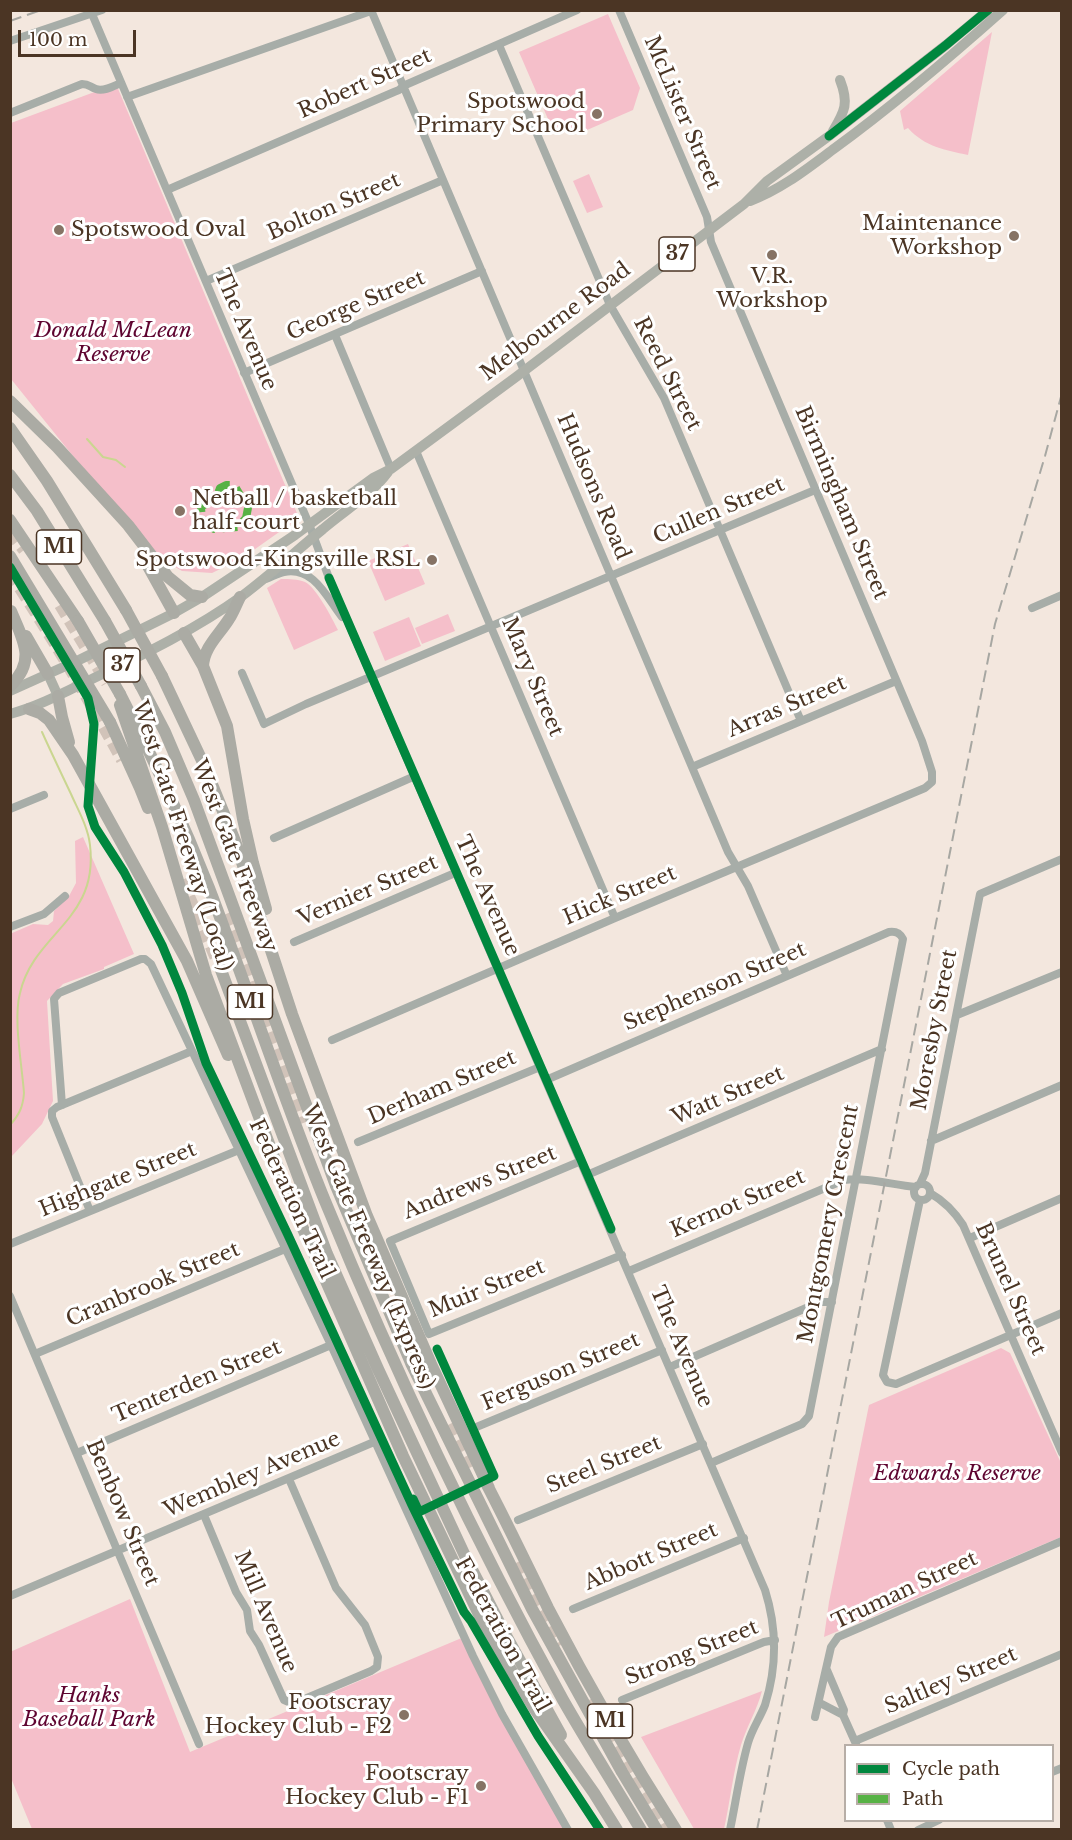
<!DOCTYPE html>
<html>
<head>
<meta charset="utf-8">
<style>
  body { margin:0 }
  #map { position:relative; width:1072px; height:1840px; overflow:hidden; background:#f3e7de; font-family:"Libre Baskerville",serif }
  canvas { display:block }
  .frame { position:absolute; inset:0; border:12px solid #4b3524; pointer-events:none }
  .legend { position:absolute; left:844px; top:1744px; width:210px; height:78px; box-sizing:border-box; background:#fff; border:2px solid #b7aea7; margin:0; padding:8px 10px; list-style:none; font-size:18px; color:#4b3524 }
  .legend li { display:flex; align-items:center; gap:12px; height:30px }
  .legend b { width:30px; border:2px solid #b7aea7 }
  .scale { position:absolute; left:18px; top:30px; width:118px; height:27px; box-sizing:border-box; border:3px solid #4b3524; border-top:0; padding-left:8px; font-size:18px; line-height:21px; white-space:nowrap; color:#4b3524; -webkit-text-stroke:4px #fff; paint-order:stroke }
</style>
</head>
<body>
<div id="map">
<canvas width="1072" height="1840"></canvas>
<div class="frame"></div>
<ul class="legend">
<li><b style="height:8px;background:#00873e"></b>Cycle path</li>
<li><b style="height:8px;background:#57b245"></b>Path</li>
</ul>
<div class="scale">100 m</div>
</div>
<script>
const ctx = document.querySelector('canvas').getContext('2d');
ctx.lineJoin = 'round';
function paint(path, color) { ctx.fillStyle = color; ctx.fill(path, 'evenodd'); }
function stroke(path, color, width, dash) { ctx.strokeStyle = color; ctx.lineWidth = width; ctx.lineCap = dash ? 'butt' : 'round'; ctx.setLineDash(dash || []); ctx.stroke(path); }
function drawText(font, color, halo, rows, align = 'center') {
  ctx.font = font + ' "Libre Baskerville",serif'; ctx.lineWidth = 6; ctx.setLineDash([]); ctx.textBaseline = 'middle'; ctx.strokeStyle = halo; ctx.fillStyle = color; for (const [text, x, y, turn = 0] of rows) {
    ctx.save(); ctx.translate(x, y); ctx.rotate((+turn || 0) * Math.PI / 180); ctx.textAlign = isNaN(turn) ? turn : align; if (halo) ctx.strokeText(text, 0, 0); ctx.fillText(text, 0, 0); ctx.restore();
  }
}
const green = new Path2D(`
  M608,14L640,88L633,110L587,130L551,126L519,52Z
  M992,32L968,155C945,150 925,147 908,128L904,130L900,111Z
  M116,84L299,518L241,559L212,573L182,571L163,560L73,456L11,379V123Z
  M589,174L603,207L587,213L573,181Z
  M408,544L425,584L385,601L368,561Z
  M281,579C290,579 297,579 305,582C316,587 332,618 338,630L294,650L267,588Z
  M448,614L455,631L422,644L415,628Z
  M409,617L421,646L385,661L373,632Z
  M83,837L134,954L104,967V969L63,984L47,1001L53,1101L42,1124L11,1157L10,934L33,924L48,925L53,921L54,911L69,896L76,883L75,841Z
  M1001,1348L1010,1353L1061,1463V1537L824,1637L829,1602L869,1405Z
  M130,1599L190,1752L464,1637L568,1829H32L11,1778L10,1652Z
  M762,1691C757,1710 747,1726 741,1745C733,1772 730,1802 724,1829H694L641,1737Z`);
const stream = new Path2D(`
  M87,439L103,457L116,460L125,467
  M10,1125C20,1114 23,1106 24,1093C22,1065 13,1019 20,993C34,932 99,921 90,845C88,827 78,810 71,794C61,773 51,752 42,732`);
const highwayTunnel = new Path2D(`
  M10,532L24,550
  M10,573C50,634 87,696 122,760
  M60,605L107,683
  M182,880L221,970
  M224,915L247,965L306,1122
  M448,1425L470,1469
  M516,1563L559,1646
  M589,1700L667,1830`);
const minor = new Path2D(`
  M371,10L728,852L748,886L787,976
  M92,14L309,524L329,578L765,1590C777,1628 777,1667 765,1705C760,1718 752,1729 748,1743C740,1771 736,1801 730,1830
  M10,41L102,10
  M499,45L610,305L664,398L801,721
  M127,97L371,11
  M10,113L82,84C89,84 90,87 96,89C103,92 114,86 121,83
  M167,190L394,92L399,90L403,86L577,10
  M206,281L443,180
  M335,335L391,469
  M244,373L482,271
  M416,451L615,918
  M266,579C272,577 278,573 284,572C314,566 327,598 342,617
  M1032,608L1062,595
  M242,673L264,724L306,704L815,490
  M692,767L896,681
  M10,809L44,795
  M274,838L415,776
  M10,927L44,914L65,896
  M294,942L455,873
  M957,1015L1062,972
  M332,1040L615,918L925,788L932,782V772L922,741L711,242L707,217L619,10
  M546,1080L889,932C896,931 900,933 903,939L809,1416L802,1424L711,1463
  M62,1105L54,999L59,993L141,959H145L151,964L331,1345L473,1656L502,1714L568,1830
  M931,1141L1062,1085
  M358,1142L540,1067
  M581,1161L390,1241L429,1334L622,1255
  M587,1175L882,1049
  M920,1184L925,1173L980,894L1062,859
  M914 1192a8 8 0 1 1 16 0a8 8 0 1 1-16 0Z
  M930,1193C944,1201 954,1211 963,1225L1062,1453
  M920,1200L883,1375L887,1382L896,1384L1062,1313
  M90,1211L52,1117V1111L57,1107L192,1051
  M970,1238L1062,1198
  M10,1244L239,1150
  M629,1271L844,1180C868,1177 892,1185 916,1187
  M10,1296L199,1744
  M35,1354L285,1249
  M670,1367L820,1302H832
  M474,1428L662,1350
  M77,1453L331,1345
  M204,1515L236,1592L247,1610L250,1631L259,1645L284,1700L291,1703H295L371,1671L377,1667L378,1657L365,1625L336,1588L289,1479
  M518,1520L703,1444
  M10,1596L374,1442
  M573,1609L744,1538
  M827,1670L844,1710L843,1715L856,1744
  M622,1700L764,1642L775,1640
  M820,1703L843,1715
  M815,1717L831,1647L838,1637L1062,1541
  M855,1741L1062,1654
  M1052,1772L1062,1768
  M887,1820L891,1830
  M918,1830L939,1820`);
const major = new Path2D(`
  M833,131C845,111 849,103 840,80
  M750,201C782,189 808,168 835,148C894,105 949,58 1003,10
  M48,674L58,696
  M10,691L79,660L174,613L202,597L295,535L373,478L391,469L516,377L744,204L767,181L829,136L946,45L988,10
  M10,714C40,706 67,691 94,678C145,654 196,629 242,596C270,575 296,551 323,529C345,510 370,496 388,472`);
const highway = new Path2D(`
  M10,401L57,447L128,525L168,577L190,595L202,597
  M10,428L47,481L126,610
  M10,475L37,511L105,621
  M10,520L78,621
  M143,557L174,613
  M184,633L203,666L227,726L243,819L253,863L266,909
  M26,636L48,674
  M203,666C204,647 219,635 229,619C233,613 236,605 240,597
  M162,676L205,767L235,841L292,1014L367,1216L431,1364L489,1488
  M10,686C37,661 23,640 11,611
  M141,686L165,732L194,800L336,1186L411,1363L532,1609L622,1772L657,1830
  M120,694C153,757 183,822 209,888C249,992 283,1098 325,1201C395,1372 474,1538 563,1700C588,1744 615,1786 641,1830
  M58,696L62,717L69,742
  M120,705L162,827L206,975L274,1157L297,1215L403,1456L484,1625L534,1708L594,1793L617,1830
  M29,709L40,713L49,720L73,755L187,961L228,1055
  M110,722L140,788L148,808
  M221,970L327,1254L378,1369L466,1558L504,1632L561,1735
  M485,1481C507,1523 527,1565 548,1608C587,1683 630,1758 676,1830`);
const rail = new Path2D(`
  M10,21L41,10
  M757,1830L995,624L1045,456L1062,393`);
const highwayBridge = new Path2D(`
  M10,556L110,722
  M126,610L162,676
  M78,621L120,694
  M105,621L141,686`);
const quiet = new Path2D(`
  M201,507C210,501 217,498 220,488L226,485H234L248,508L246,518L238,527L214,529L202,519L201,508`);
const cycleway = new Path2D(`
  M829,136L946,45L988,10
  M10,567L88,698L94,724L88,806L95,827L124,872L162,945L182,993L206,1063L288,1235L412,1505L464,1612L471,1621L538,1736L600,1830
  M329,578L611,1229
  M413,1499L419,1512L494,1476L437,1349`);
const markers = [
  [597,114,6,"#867365"],
  [59,230,6,"#867365"],
  [1014,236,6,"#867365"],
  [772,255,6,"#867365"],
  [180,511,6,"#867365"],
  [432,560,6,"#867365"],
  [404,1715,6,"#867365"],
  [481,1786,6,"#867365"]
];
const shields = [
  [677,254,36],
  [59,547,45],
  [122,665,36],
  [250,1002,45],
  [610,1721,45]
];
const shieldNames = [
  ["37",677,254],
  ["M1",59,547],
  ["37",122,665],
  ["M1",250,1002],
  ["M1",610,1721]
];
const streetNames = [
  ["Robert Street",365,84,-24],
  ["McLister Street",682,113,67],
  ["Bolton Street",334,207,-23],
  ["George Street",356,306,-23],
  ["Melbourne Road",556,322,-37],
  ["The Avenue",245,330,67],
  ["Reed Street",667,374,63],
  ["Hudsons Road",593,487,67],
  ["Birmingham Street",841,503,67],
  ["Cullen Street",719,511,-23],
  ["Mary Street",532,677,67],
  ["Arras Street",787,707,-23],
  ["West Gate Freeway (Local)",182,836,72],
  ["West Gate Freeway",234,856,69],
  ["Vernier Street",368,891,-23],
  ["The Avenue",487,896,66],
  ["Hick Street",620,896,-23],
  ["Stephenson Street",715,987,-23],
  ["Moresby Street",935,1030,-79],
  ["Derham Street",442,1088,-23],
  ["Watt Street",728,1096,-23],
  ["Highgate Street",118,1180,-22],
  ["Andrews Street",480,1183,-22],
  ["Federation Trail",291,1199,65],
  ["Kernot Street",738,1204,-23],
  ["Montgomery Crescent",829,1224,-79],
  ["West Gate Freeway (Express)",368,1247,67],
  ["Cranbrook Street",153,1285,-23],
  ["Muir Street",487,1289,-22],
  ["Brunel Street",1010,1289,66],
  ["The Avenue",681,1347,67],
  ["Ferguson Street",561,1372,-23],
  ["Tenterden Street",197,1382,-23],
  ["Steel Street",604,1465,-22],
  ["Wembley Avenue",252,1475,-23],
  ["Benbow Street",122,1513,67],
  ["Abbott Street",651,1557,-23],
  ["Truman Street",905,1591,-25],
  ["Mill Avenue",265,1612,67],
  ["Federation Trail",502,1635,61],
  ["Strong Street",692,1653,-22],
  ["Saltley Street",951,1681,-23]
];
const poiNames = [
  ["Spotswood",585,102],
  ["Primary School",585,126],
  ["Maintenance",1002,224],
  ["Workshop",1002,248],
  ["Spotswood Oval",71,230,"left"],
  ["V.R.",772,277,"center"],
  ["Workshop",772,301,"center"],
  ["Netball / basketball",192,499,"left"],
  ["half-court",192,523,"left"],
  ["Spotswood-Kingsville RSL",420,560],
  ["Footscray",392,1703],
  ["Hockey Club - F2",392,1727],
  ["Footscray",469,1774],
  ["Hockey Club - F1",469,1798]
];
const parkNames = [
  ["Donald McLean",113,331],
  ["Reserve",113,355],
  ["Edwards Reserve",957,1474],
  ["Hanks",89,1696],
  ["Baseball Park",89,1720]
];
paint(green, '#f5bfca');
stroke(stream, '#cad690', 2);
stroke(highwayTunnel, '#d1c3b9', 12, [12, 6]);
stroke(minor, '#a7ada8', 8);
stroke(major, '#adb0a8', 10);
stroke(highway, '#ababa4', 12);
stroke(rail, '#a7a7a2', 2, [12, 6]);
stroke(highwayBridge, '#ababa4', 12);
stroke(quiet, '#57b245', 8, [15, 8]);
stroke(cycleway, '#00873e', 9);
for (const [x, y, r, color] of markers) { const dot = new Path2D(); dot.arc(x, y, r, 0, 2 * Math.PI); ctx.fillStyle = color; ctx.fill(dot); stroke(dot, '#fff', 2); }
for (const [x, y, w] of shields) { const box = new Path2D(); box.roundRect(x - w / 2, y - 17, w, 34, 4.5); ctx.fillStyle = '#fff'; ctx.fill(box); stroke(box, '#4b3524', 1.5); }
drawText('bold 20px', '#4b3524', null, shieldNames);
drawText('21px', '#4b3524', '#fff', streetNames);
drawText('21px', '#4b3524', '#fff', poiNames, 'right');
drawText('italic 21px', '#5e0430', '#fff', parkNames);
</script>
</body>
</html>
